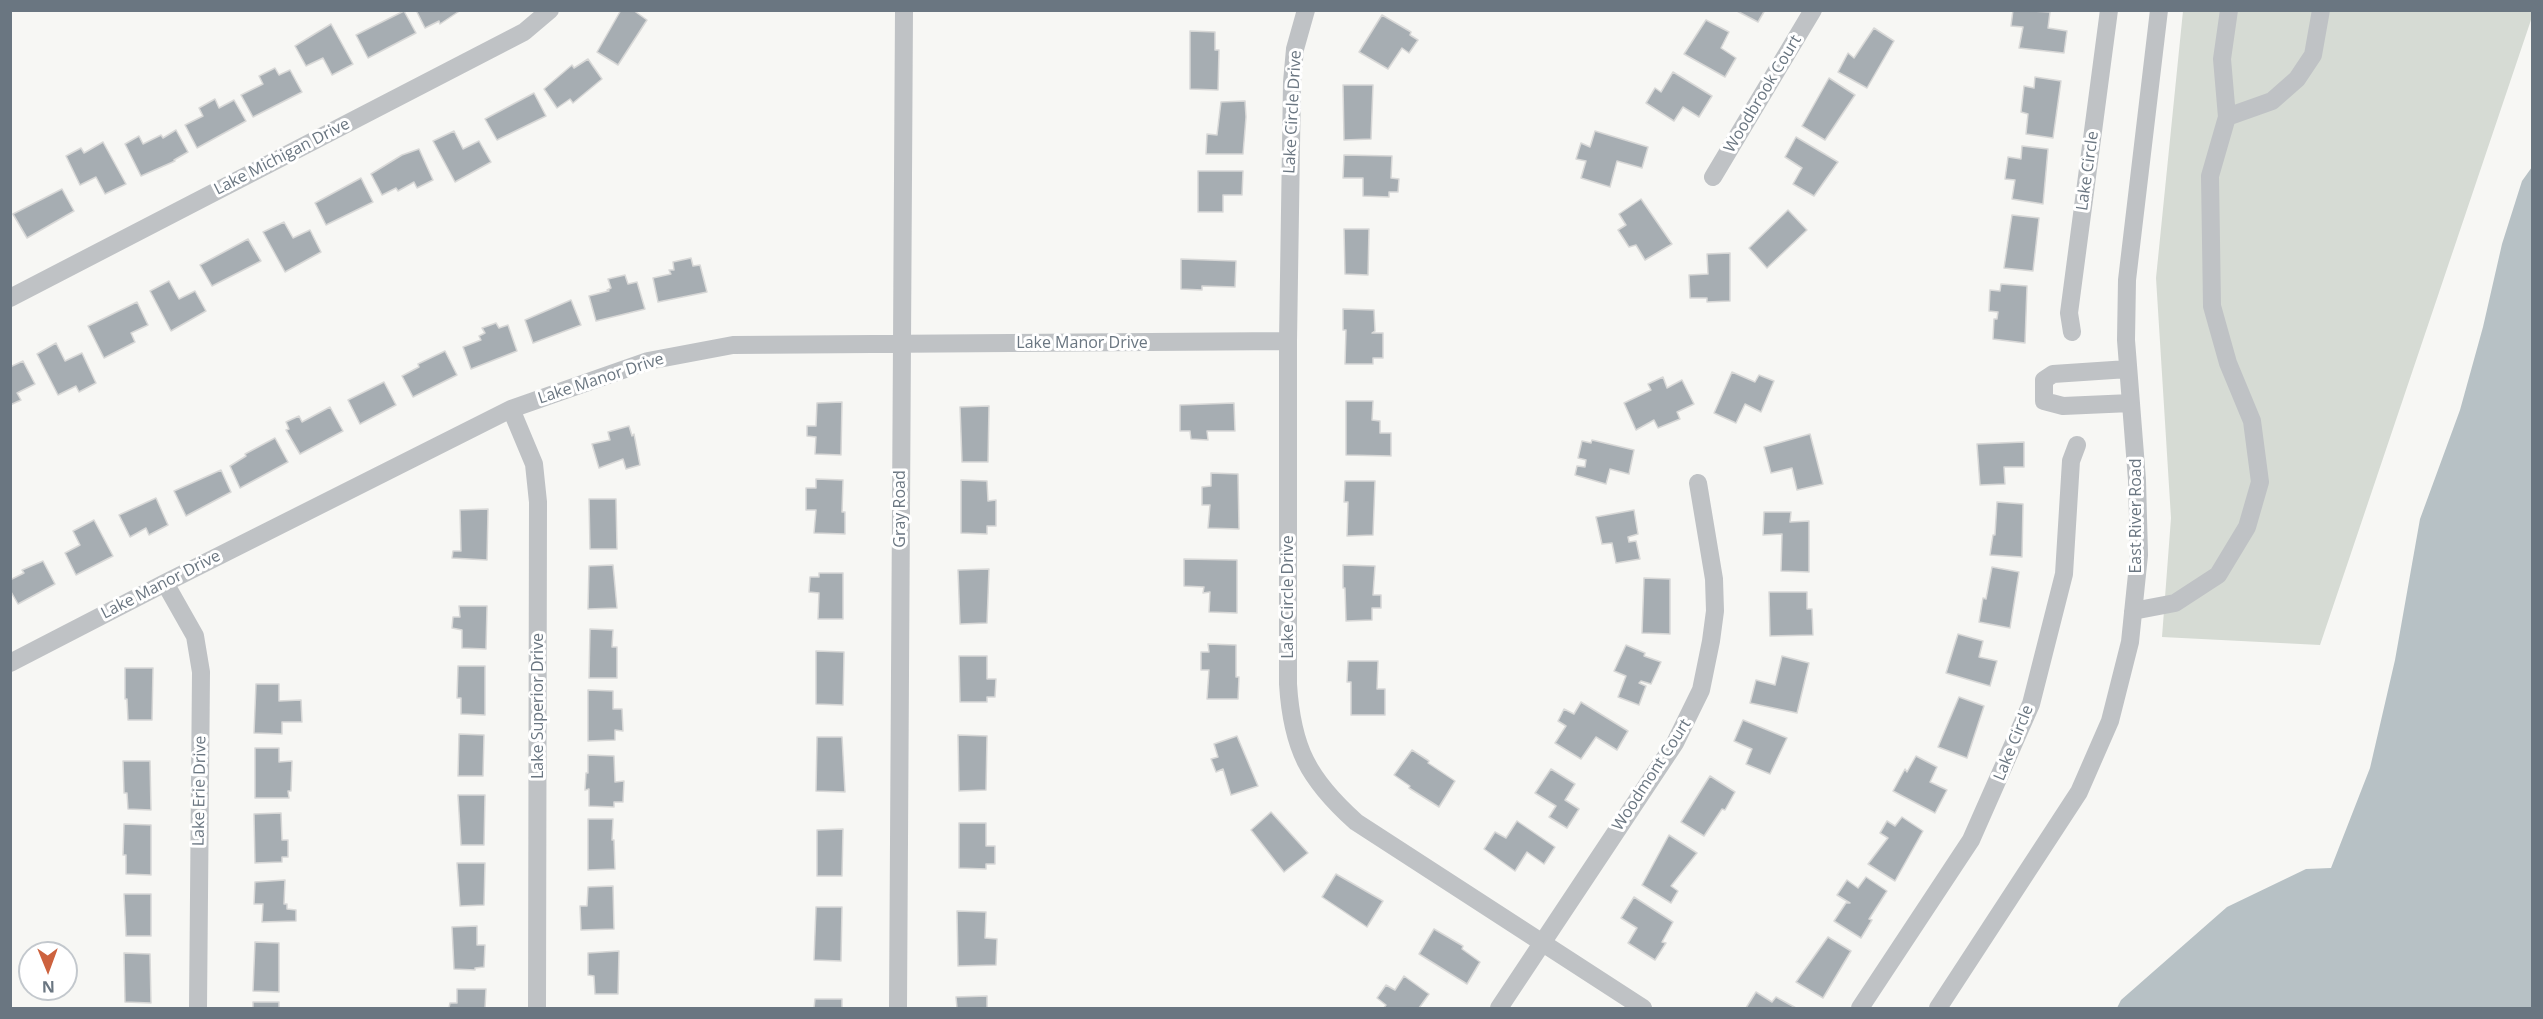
<!DOCTYPE html>
<html>
<head>
<meta charset="utf-8">
<style>
  body { margin:0 }
  #map { position:relative; width:2543px; height:1019px; overflow:hidden; background:#f7f7f4; font-family:"Open Sans",sans-serif }
  canvas { display:block }
  .frame { position:absolute; inset:0; border:12px solid #6a7681; pointer-events:none }
  .north { position:absolute; left:18px; top:941px; width:60px; height:60px; box-sizing:border-box; background:#fff; border:2px solid #c3c8cd; border-radius:50%; rotate:179deg; font-size:16px; font-weight:700; line-height:24px; text-align:center; color:#6a7681 }
  .north::after { content:''; display:block; margin:auto; width:21px; height:27px; background:#cd623e; clip-path:polygon(50% 0,100% 100%,50% 72%,0 100%) }
</style>
</head>
<body>
<div id="map">
<canvas width="2543" height="1019"></canvas>
<div class="frame"></div>
<div class="north">N</div>
</div>
<script>
const ctx = document.querySelector('canvas').getContext('2d');
ctx.lineJoin = 'round';
function paint(path, color) { ctx.fillStyle = color; ctx.fill(path, 'evenodd'); }
function stroke(path, color, width, dash) { ctx.strokeStyle = color; ctx.lineWidth = width; ctx.lineCap = dash ? 'butt' : 'round'; ctx.setLineDash(dash || []); ctx.stroke(path); }
function drawText(font, color, halo, rows, align = 'center') {
  ctx.font = font + ' "Open Sans",sans-serif'; ctx.lineWidth = 6; ctx.setLineDash([]); ctx.textBaseline = 'middle'; ctx.strokeStyle = halo; ctx.fillStyle = color; for (const [text, x, y, turn = 0] of rows) {
    ctx.save(); ctx.translate(x, y); ctx.rotate((+turn || 0) * Math.PI / 180); ctx.textAlign = isNaN(turn) ? turn : align; if (halo) ctx.strokeText(text, 0, 0); ctx.fillText(text, 0, 0); ctx.restore();
  }
}
const green = new Path2D(`
  M2183,11H2532V17L2320,645L2162,637L2171,518L2156,278Z`);
const water = new Path2D(`
  M2532,167V1008H2117L2121,1000L2227,907L2306,869L2331,868L2370,768L2395,660L2420,519L2460,410L2483,327L2502,244L2522,181Z`);
const building = new Path2D(`
  M416,10H461L440,24L439,21L425,28Z
  M621,10H633L647,20L618,65L597,52Z
  M1735,10H1765L1758,22Z
  M2013,10L2050,12L2048,28L2067,31L2064,53L2019,48L2023,27L2011,26Z
  M404,11L416,33L368,58L356,35Z
  M1382,15L1411,32L1410,35L1418,40L1409,53L1402,48L1388,69L1359,52Z
  M1706,20L1729,32L1721,48L1736,58L1725,77L1684,54Z
  M331,24L353,64L332,75L323,58L306,66L295,46Z
  M1874,28L1894,41L1867,88L1838,72L1848,53L1854,58Z
  M1190,31L1215,32V50H1219L1218,90L1190,89Z
  M588,59L602,79L573,103L570,99L557,108L544,89L572,65L574,68Z
  M275,68L279,75L290,70L302,92L253,117L241,95L263,84L259,76Z
  M1673,72L1712,96L1699,117L1683,107L1674,121L1646,103L1655,88L1661,92Z
  M2035,77L2061,81L2053,138L2026,134L2028,114L2021,112L2024,86L2034,88Z
  M1829,78L1855,95L1825,140L1802,126Z
  M1343,85H1373L1371,139L1344,140Z
  M534,93L546,116L497,140L485,119Z
  M215,99L219,108L234,100L246,121L197,148L185,125L203,116L199,108Z
  M1245,101L1246,117L1243,154H1206L1207,134L1217,135L1221,102Z
  M176,130L188,152L174,160L175,161L141,176L125,144L139,136L143,144L161,135L163,138Z
  M454,131L463,149L479,141L491,162L455,182L433,141Z
  M1595,131L1648,147L1642,168L1617,161L1610,187L1581,178L1586,161L1576,159L1581,143L1590,147Z
  M1796,137L1838,162L1814,196L1793,184L1802,168L1785,157Z
  M103,142L126,184L105,194L96,177L80,185L66,156L81,148L84,153Z
  M2022,146L2048,149L2043,204L2012,199L2015,180L2005,179L2008,157L2021,159Z
  M419,149L433,180L417,188L414,182L398,191L396,188L382,195L371,174L402,155Z
  M1344,155L1392,156L1391,178L1399,179L1398,192H1389V197L1363,196V178H1343Z
  M1198,171H1243L1242,195H1223V212H1198Z
  M361,178L373,202L326,225L315,203Z
  M62,189L74,211L27,238L13,214Z
  M1641,199L1672,244L1645,260L1636,245L1629,247L1618,230L1626,225L1619,214Z
  M1788,210L1807,230L1767,268L1749,248Z
  M2012,215L2039,218L2033,271L2004,268Z
  M284,222L293,238L310,230L321,252L285,272L263,232Z
  M1344,229H1369L1368,275L1345,274Z
  M248,239L261,261L212,286L200,265Z
  M1730,253V301L1707,302V298H1690L1689,275L1708,274L1707,254Z
  M691,258L693,266L700,265L707,292L658,302L653,278L671,274L669,270H674L673,262Z
  M1181,259L1236,261L1235,287L1202,286V290L1181,289Z
  M625,275L628,284L637,282L645,309L596,321L589,296L609,291L607,290L611,288L608,279Z
  M169,281L179,299L195,291L206,311L171,331L150,291Z
  M2001,284L2027,286L2025,343L1993,339L1994,319H1997L1998,312L1989,311L1990,290L2000,291Z
  M571,300L581,325L533,343L525,320Z
  M137,302L148,325L131,333L135,342L104,358L88,326Z
  M1343,309L1374,310L1375,331L1372,333H1383V358H1373V364H1345L1346,330H1343Z
  M496,323L499,328L508,325L517,351L471,369L463,347L481,340L479,336L485,333L482,328Z
  M56,343L65,361L82,353L96,383L79,392L76,386L58,395L37,354Z
  M445,351L457,375L413,397L402,376L419,367L418,364Z
  M23,361L35,384L17,393L21,400L10,405V367Z
  M1732,372L1755,382L1759,375L1774,381L1761,412L1745,404L1736,423L1714,413Z
  M1663,377L1667,388L1682,380L1694,404L1677,412L1680,419L1658,428L1654,420L1636,430L1624,403L1651,390L1648,384Z
  M384,382L396,405L360,424L348,400Z
  M1346,401H1373L1372,420L1380,421V433H1391V456L1346,455Z
  M842,402L841,455L815,454L816,437L807,436V426H816L817,403Z
  M1234,403L1235,431H1207L1208,440L1191,439L1190,431H1180V405Z
  M989,406L988,462H962L960,407Z
  M330,407L343,431L300,454L286,430L289,429L286,422L299,416L302,422Z
  M629,426L632,436L634,434L640,465L626,469L623,459L599,468L592,444L610,440L608,432Z
  M1810,434L1823,484L1797,490L1792,468L1771,473L1764,447Z
  M275,438L288,462L240,488L230,466L246,456L245,454Z
  M1592,440L1634,450L1629,474L1610,469L1606,484L1575,475L1577,466L1585,467L1586,460L1578,458L1582,441L1591,443Z
  M2024,442V467H2004L2005,484L1980,485L1977,444Z
  M221,470L231,492L186,516L174,491Z
  M1211,473L1238,474L1239,529L1208,528L1210,505H1202V487L1211,486Z
  M816,479L843,480L842,512H845V534L814,533L816,510H806V488H816Z
  M961,480L987,481L988,501L996,500V526H987V534L961,533Z
  M1345,481H1375L1373,535L1347,536L1348,502H1344Z
  M156,498L168,525L149,535L146,528L130,537L119,515Z
  M589,499H616L617,549H590Z
  M1997,502L2023,504L2022,557L1990,555L1993,535H1995Z
  M488,509L487,560L452,558L453,551H461L460,510Z
  M1634,510L1638,534L1628,537L1629,542L1636,541L1640,559L1616,563L1612,543L1602,544L1596,517Z
  M1764,512H1791L1790,522L1809,521V572L1781,571L1782,534L1763,535Z
  M94,520L113,556L76,575L65,553L80,545L73,531Z
  M1184,559L1237,560V613L1209,612L1210,592L1203,593L1204,587L1184,586Z
  M43,561L55,584L18,604L10,590V580L24,573L22,570Z
  M613,565L617,608L588,609L589,566Z
  M1343,565L1375,566L1373,595H1381V608H1372V620L1346,621L1345,588H1343Z
  M1992,567L2019,572L2010,628L1979,622L1983,598L1986,599Z
  M989,569L987,623L960,624L958,570Z
  M819,573H843V619H818L819,593L809,592L810,577H819Z
  M1644,578L1670,579V634L1642,633Z
  M1769,592H1807V609H1812L1813,635L1770,636Z
  M459,606H487L486,649L462,648V630L452,628L453,617H460Z
  M590,629L613,630L612,647H617V678H589Z
  M1958,634L1983,641L1979,657L1997,661L1990,686L1946,673Z
  M1208,644L1236,645V677H1239L1238,699H1207L1209,670H1201V652H1209Z
  M1626,645L1645,653L1644,656L1661,662L1651,684L1641,681L1639,683L1646,686L1639,705L1618,697L1626,676L1614,671Z
  M816,651L844,652L843,705L816,704Z
  M959,656H987V679H996L995,697H987V702H960Z
  M1782,656L1809,663L1797,713L1750,703L1756,680L1775,685Z
  M1348,661H1378L1377,689H1385V715H1351V682H1347Z
  M458,666H485V715L461,714V698H457Z
  M125,668H153L152,720H128L127,699H125Z
  M256,684H279V701L301,700L302,722H282V734L254,733Z
  M588,690L613,691V709H622L623,731L615,730V740L588,741Z
  M1959,697L1984,706L1967,758L1938,747Z
  M1581,702L1628,731L1617,750L1596,737L1581,759L1555,743L1566,726L1558,721L1564,709L1574,714Z
  M1743,720L1787,738L1770,774L1746,764L1752,749L1734,741Z
  M459,734L484,735L483,776H458Z
  M958,735L987,736L986,790L959,791Z
  M1237,736L1258,786L1231,795L1223,769L1216,772L1211,759L1218,757L1214,744Z
  M817,737H842L845,792L816,791Z
  M255,748H279V762L292,761L291,791H288L289,798H255Z
  M1412,750L1429,761L1428,763L1455,781L1439,807L1409,788L1410,786L1394,775Z
  M588,755L614,756L615,782L624,781L623,802H614V807L589,806V789L585,790L586,773H588Z
  M1916,756L1937,767L1930,782L1947,790L1935,813L1893,791L1905,769L1907,772Z
  M123,761H150L151,810L128,809L127,793H124Z
  M1551,769L1575,784L1565,800L1579,809L1567,828L1549,817L1556,806L1535,793Z
  M1710,776L1735,792L1725,810L1722,809L1704,836L1681,822Z
  M458,795H485L484,845H461Z
  M1271,812L1308,853L1284,872L1251,830Z
  M281,813L282,840H288V857H282V862L255,863L254,814Z
  M1902,817L1923,831L1895,881L1868,864L1888,838L1880,833L1887,821L1895,826Z
  M588,819H613L612,840H614L615,869L588,870Z
  M1517,821L1555,847L1544,864L1527,852L1515,871L1484,849L1495,832L1506,838Z
  M959,823H986V846H995V864H986V869L959,868Z
  M124,824L151,825V875L126,874V855H123Z
  M843,829L842,876H817V830Z
  M1669,835L1697,853L1671,886L1678,891L1671,903L1642,885Z
  M457,863H485L484,905L460,906Z
  M1336,874L1383,901L1367,927L1322,897Z
  M1866,877L1887,891L1869,919L1872,920L1861,938L1834,921L1846,903H1850L1837,895L1847,880L1858,888Z
  M285,880L284,904H287V909L296,910V921L262,922L263,904H254L255,882Z
  M613,886L614,929L581,930L580,906H587L588,887Z
  M124,894H151V936H126Z
  M1634,897L1673,922L1662,942L1666,943L1655,960L1628,943L1637,928L1621,918Z
  M816,907H842L841,961L814,960Z
  M957,911L986,912L985,938L997,939L996,965L958,966Z
  M477,926V945H485L484,967L475,968V970L454,969L452,927Z
  M1434,929L1463,946L1462,949L1480,962L1467,984L1419,954Z
  M1828,937L1851,951L1823,998L1796,982Z
  M255,942L279,943V992L253,991Z
  M619,951L618,994H595L594,976L588,975V953Z
  M124,953L150,954L151,1003L125,1002Z
  M1404,976L1429,994L1419,1008H1384L1386,1005L1377,998L1386,985L1395,990Z
  M457,989H486L485,1008H449L450,1003H457Z
  M1756,992L1772,1002L1776,997L1796,1008H1746Z
  M987,996V1008H957L956,997Z
  M815,999H842V1008H814Z
  M253,1002H279V1008H253Z`);
const minor = new Path2D(`
  M1306,10L1295,49L1292,82L1288,341V684C1292,748 1308,779 1356,822L1643,1008
  M2227,117L2272,101L2297,79L2313,55L2321,10
  M1713,177L1813,10
  M10,298L524,32L550,10
  M2072,332L2069,313L2109,10
  M2128,369L2053,374L2044,380V401L2063,406L2131,403
  M511,409L534,464L538,502L537,1008
  M165,583L195,636L201,672L198,1008
  M2133,611L2175,603L2218,575L2247,527L2260,482L2252,421L2228,363L2212,306L2210,176L2227,117L2222,59L2229,10
  M10,663L165,583L511,409L648,361L733,345L1288,341
  M898,1008L904,10
  M1499,1008L1675,743L1701,690L1711,641L1715,611L1714,579L1698,483
  M1860,1008L1971,840L2031,704L2064,574L2071,461L2077,445
  M1938,1008L2079,792L2110,721L2130,642L2139,555L2137,480L2126,340L2127,280L2159,10`);
const streetNames = [
  ["Woodbrook Court",1763,94,-59],
  ["Lake Circle Drive",1293,112,-87],
  ["Lake Michigan Drive",282,157,-27],
  ["Lake Circle",2088,171,-82],
  ["Lake Manor Drive",1082,343],
  ["Lake Manor Drive",601,379,-18],
  ["Gray Road",900,509,-90],
  ["East River Road",2136,516,-90],
  ["Lake Manor Drive",161,585,-27],
  ["Lake Circle Drive",1288,597,-90],
  ["Lake Superior Drive",538,706,-90],
  ["Lake Circle",2014,743,-68],
  ["Woodmont Court",1652,775,-57],
  ["Lake Erie Drive",200,791,-89]
];
paint(green, '#d6dbd4');
paint(water, '#b7c1c5');
paint(building, '#a6adb2');
stroke(building, '#d8d8d7', 1.5);
stroke(minor, '#bfc2c5', 18);
drawText('16px', '#6a7681', '#fff', streetNames);
</script>
</body>
</html>
